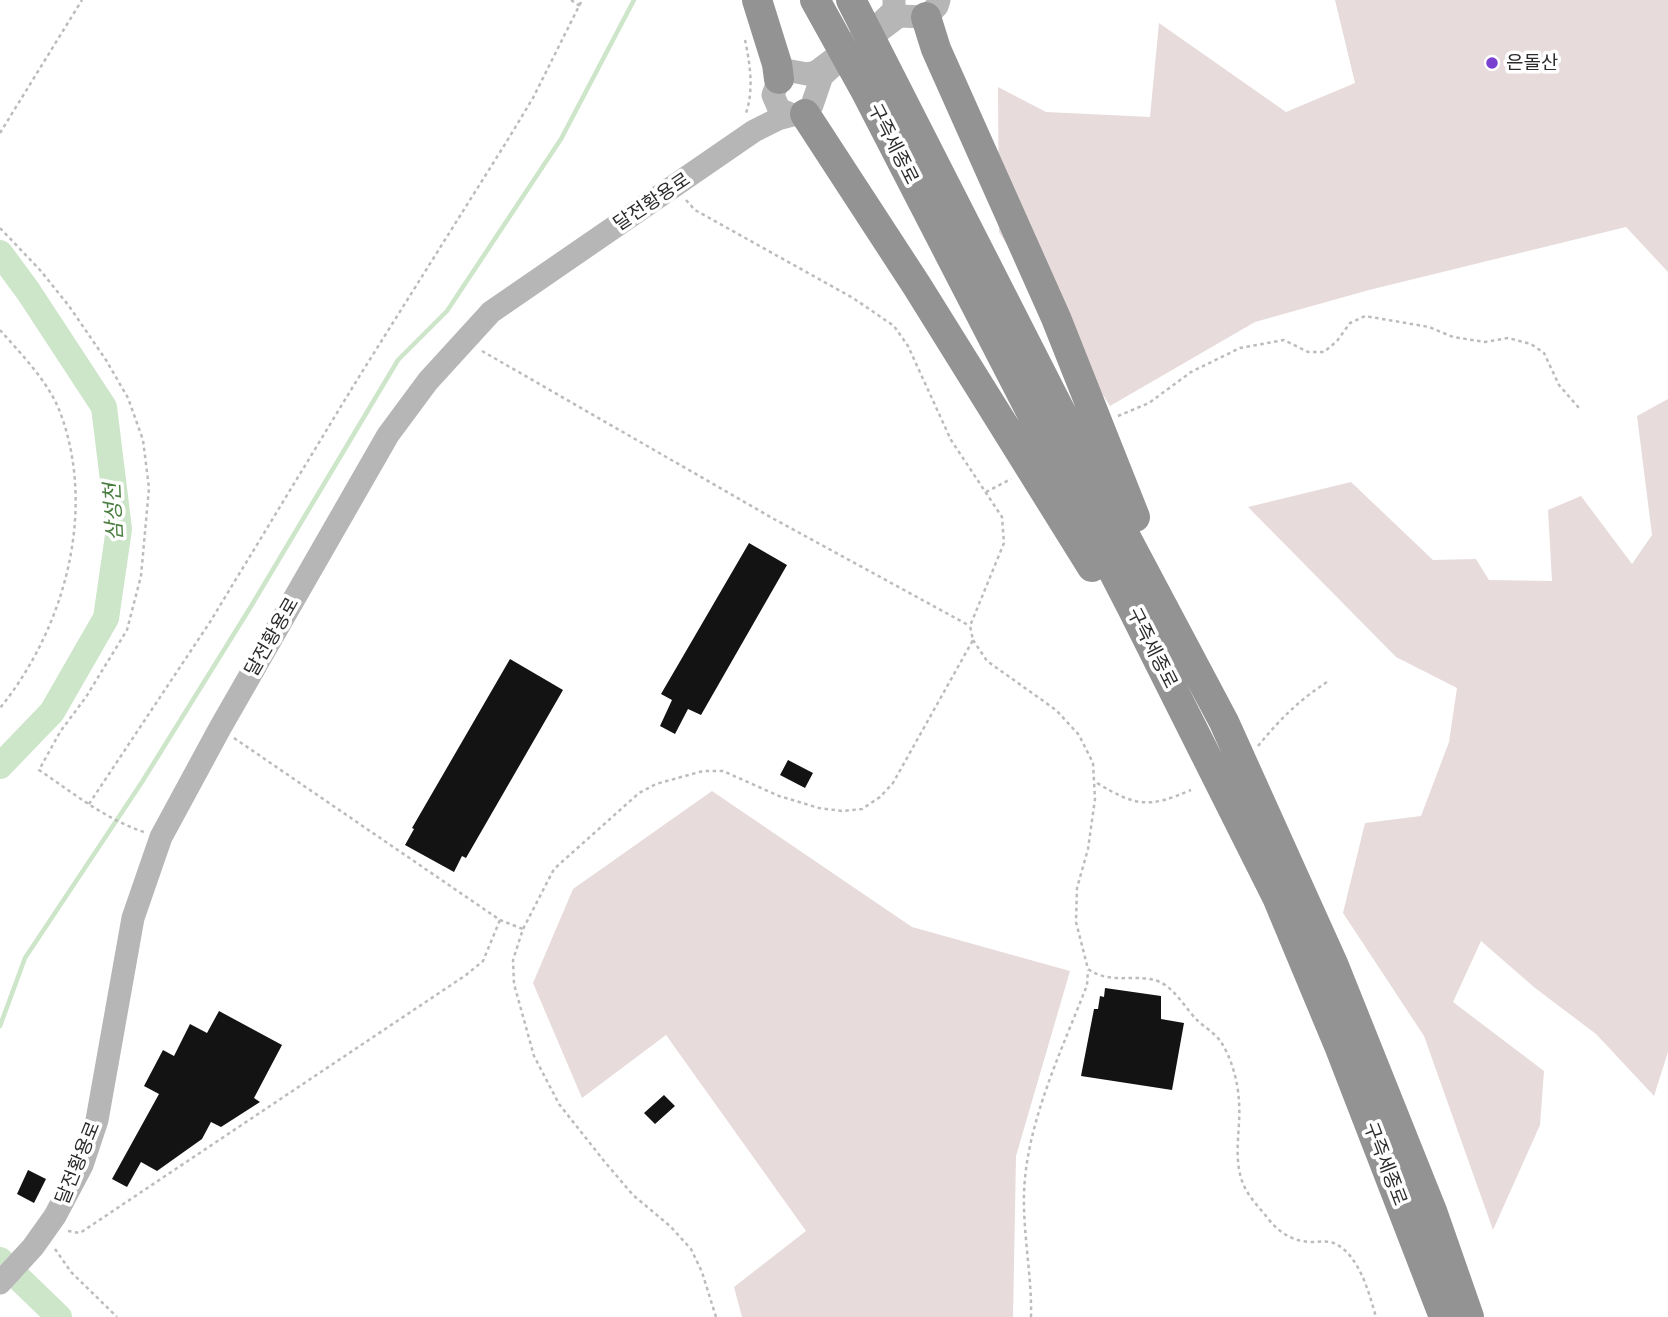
<!DOCTYPE html>
<html>
<head>
<meta charset="utf-8">
<style>
  body { margin:0 }
  canvas { display:block; background:#fff }
</style>
</head>
<body>
<canvas width="1668" height="1317"></canvas>
<script>
const ctx = document.querySelector('canvas').getContext('2d');
ctx.lineJoin = 'round';
function paint(path, color) { ctx.fillStyle = color; ctx.fill(path, 'evenodd'); }
function stroke(path, color, width, dash) { ctx.strokeStyle = color; ctx.lineWidth = width; ctx.lineCap = dash ? 'butt' : 'round'; ctx.setLineDash(dash || []); ctx.stroke(path); }
function drawText(font, color, halo, rows, align = 'center') {
  ctx.font = font + ' "Public Sans","Noto Sans KR",sans-serif'; ctx.lineWidth = 7; ctx.setLineDash([]); ctx.textBaseline = 'middle'; ctx.strokeStyle = halo; ctx.fillStyle = color; for (const [text, x, y, turn = 0] of rows) {
    ctx.save(); ctx.translate(x, y); ctx.rotate((+turn || 0) * Math.PI / 180); ctx.textAlign = isNaN(turn) ? turn : align; if (halo) ctx.strokeText(text, 0, 0); ctx.fillText(text, 0, 0); ctx.restore();
  }
}
const green = new Path2D(`
  M1335,0H1668V272L1626,227L1369,290L1255,322L1110,406L999,232L998,87L1046,112L1150,117L1159,23L1286,112L1355,83Z
  M1668,399V1052L1654,1096L1596,1034L1535,988L1481,941L1453,1002L1544,1071L1540,1125L1493,1230L1424,1036L1343,913L1365,823L1421,816L1449,742L1457,688L1396,657L1248,507L1351,482L1433,560L1476,559L1489,580L1552,581L1548,510L1581,496L1632,564L1652,535L1637,416Z
  M712,791L912,927L1070,971L1016,1156L1013,1317H742L734,1287L806,1231L666,1035L582,1098L533,983L573,889Z`);
const stream = new Path2D(`
  M0,1026L25,958L142,782L250,608L398,360L447,311L561,139L634,0`);
const river = new Path2D(`
  M0,253L28,291L104,407L119,529L106,618L52,712L0,766
  M0,1260L59,1317`);
const building = new Path2D(`
  M749,543L787,565L701,715L688,709L675,734L660,726L672,700L661,694Z
  M510,659L563,690L466,858L462,856L454,872L405,845L414,829L412,828Z
  M788,760L813,773L805,788L780,775Z
  M1105,988L1161,996V1019L1184,1023L1172,1090L1081,1076L1094,1009H1098L1100,996L1104,997Z
  M219,1011L282,1045L254,1098L260,1102L221,1127L211,1122L202,1139L157,1171L141,1162L127,1187L112,1179L159,1094L144,1086L163,1050L174,1056L190,1024L207,1033Z
  M664,1095L675,1106L655,1124L644,1113Z
  M28,1170L46,1179L34,1203L17,1194Z`);
const path = new Path2D(`
  M571,0L580,6
  M745,40C750,63 754,90 746,113
  M0,133L82,0
  M686,200L695,210L853,298L894,326L908,346L951,440L1002,517L1004,543L970,626L973,640L893,783L880,797L862,809L842,811L819,808L779,796L723,771H703L656,784L639,793L554,869L523,929L513,960L514,984L534,1056L559,1104L604,1161L633,1195L670,1226L691,1249L702,1272L716,1317
  M0,228L40,270L69,306L106,360L128,398L143,440L149,488L141,576L127,630L86,697L60,732L39,770C73,793 105,819 144,832
  M0,330C21,354 48,381 60,412C97,510 65,628 0,708
  M482,351L774,519L970,626
  M1118,416L1149,403L1191,372L1240,348L1284,340L1308,352H1324L1337,341L1350,323L1365,316L1429,327L1453,337L1485,342L1508,338L1531,344L1544,353L1559,385L1579,408
  M986,492L1011,479
  M973,640L987,661L1056,710L1079,735L1093,763L1095,799L1088,849L1077,888L1076,922L1088,969C1112,986 1137,972 1160,982C1175,989 1186,1009 1197,1020C1204,1027 1215,1033 1221,1042C1232,1059 1238,1082 1239,1102C1241,1128 1233,1155 1242,1181C1247,1195 1257,1205 1266,1216C1277,1231 1291,1241 1310,1242C1319,1242 1328,1240 1336,1244C1360,1257 1369,1293 1376,1317
  M234,738L500,920L523,929
  M1258,746C1281,718 1299,700 1330,680
  M1097,783C1137,807 1149,808 1191,790
  M89,804L210,622L357,380L507,141L533,98L582,0
  M68,1231L80,1233L466,975L483,961L500,920
  M55,1249L71,1272L117,1317
  M1031,1317C1032,1276 1023,1235 1024,1194C1026,1123 1062,1050 1087,985L1088,970`);
const secondary = new Path2D(`
  M894,0V10L875,28L816,72L807,74L791,71L779,79L773,95L779,109L793,115L805,114L812,105L822,76L834,65L899,16L926,17L937,6L939,0
  M0,1283L33,1247L55,1216L82,1165L97,1120L133,918L161,837L220,728L388,435L428,381L491,312L754,131L778,119L793,115`);
const highway = new Path2D(`
  M757,0L777,64L779,79
  M815,0L865,90L1132,608L1277,897L1340,1048L1444,1317
  M851,0L1094,477L1224,722L1334,966L1432,1211L1469,1317
  M926,17L936,49L1056,318L1135,517
  M805,114L917,286L1092,567`);
const markers = [
  [1492,63,7,"#7941d0"]
];
const poiNames = [
  ["은돌산",1506,63]
];
const streetNames = [
  ["구즉세종로",893,144,63],
  ["달전황용로",652,202,-34],
  ["달전황용로",272,637,-60],
  ["구즉세종로",1152,648,63],
  ["달전황용로",78,1163,-68],
  ["구즉세종로",1385,1164,69]
];
const waterNames = [
  ["삼성천",114,512,-93]
];
paint(green, '#e8dbdc');
stroke(stream, '#cde6c9', 4.5);
stroke(river, '#cde6c9', 26);
paint(building, '#131313');
stroke(path, '#bcbcbc', 2.5, [3.5, 3.5]);
stroke(secondary, '#b6b6b6', 23);
stroke(highway, '#939393', 30);
for (const [x, y, r, color] of markers) { const dot = new Path2D(); dot.arc(x, y, r, 0, 2 * Math.PI); ctx.fillStyle = color; ctx.fill(dot); stroke(dot, '#fff', 2.5); }
drawText('19px', '#2c2c2c', '#fff', poiNames, 'left');
drawText('19px', '#2c2c2c', '#fff', streetNames);
drawText('italic 21px', '#4b7e41', '#fff', waterNames);
</script>
</body>
</html>
